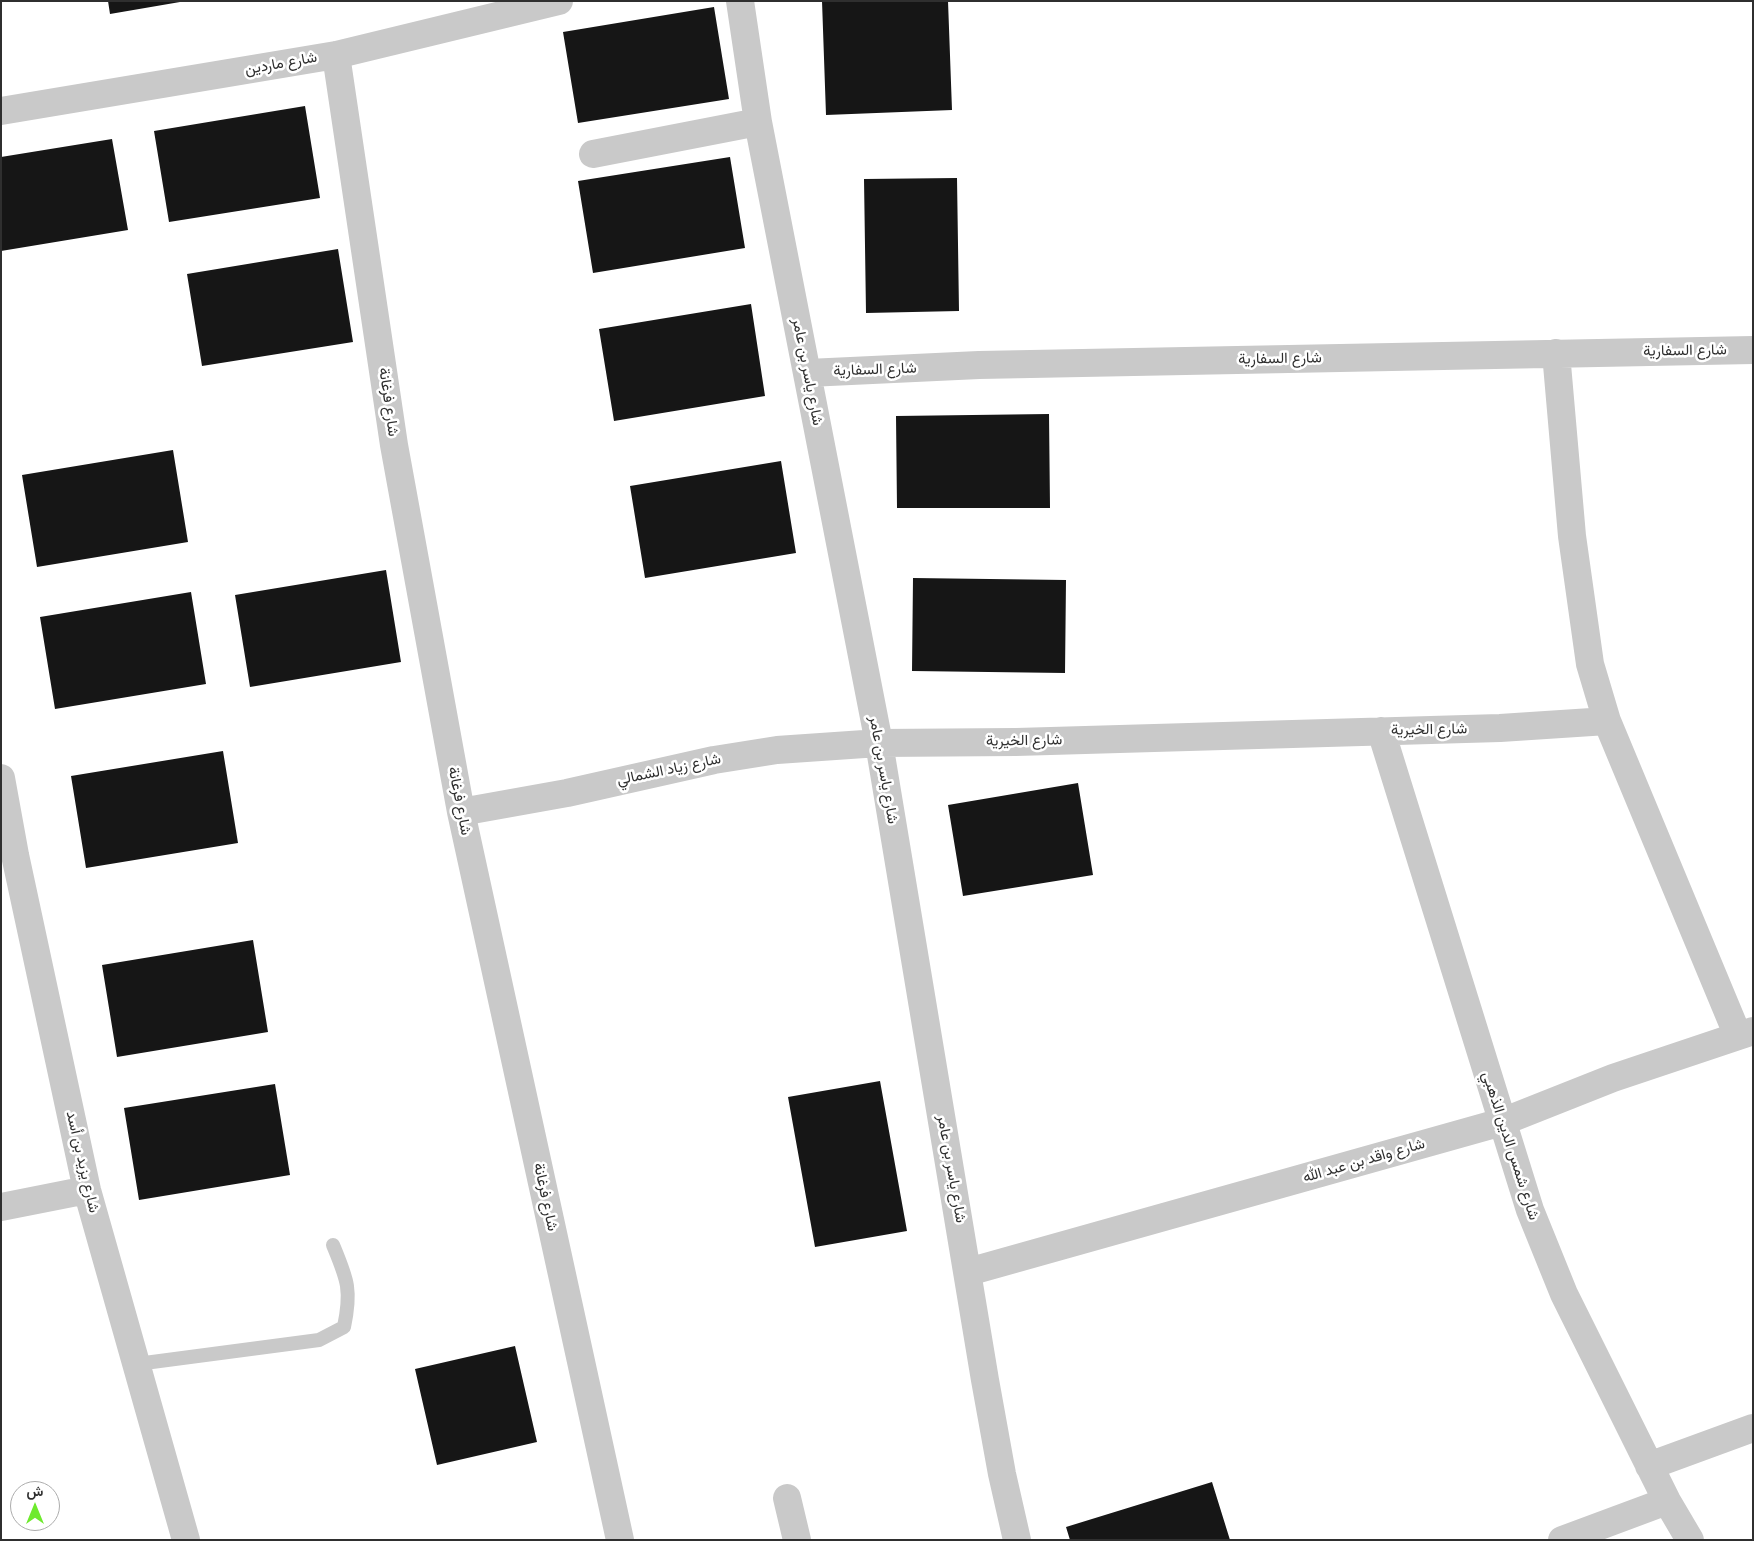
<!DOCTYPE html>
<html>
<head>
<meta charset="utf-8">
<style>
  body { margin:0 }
  #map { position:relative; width:1754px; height:1541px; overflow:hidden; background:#fff; font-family:"Varela Round",Vazirmatn,sans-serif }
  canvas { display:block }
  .frame { position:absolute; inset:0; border:2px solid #2f2f2f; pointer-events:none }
  .north { position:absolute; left:10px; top:1481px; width:50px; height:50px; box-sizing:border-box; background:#fff; border:1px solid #acacac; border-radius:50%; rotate:0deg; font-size:14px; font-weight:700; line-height:20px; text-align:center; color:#2f2f2f }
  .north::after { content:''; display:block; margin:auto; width:18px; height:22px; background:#6eea2d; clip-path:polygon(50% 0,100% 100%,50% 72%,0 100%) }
</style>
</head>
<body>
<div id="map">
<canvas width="1754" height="1541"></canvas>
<div class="frame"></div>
<div class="north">ش</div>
</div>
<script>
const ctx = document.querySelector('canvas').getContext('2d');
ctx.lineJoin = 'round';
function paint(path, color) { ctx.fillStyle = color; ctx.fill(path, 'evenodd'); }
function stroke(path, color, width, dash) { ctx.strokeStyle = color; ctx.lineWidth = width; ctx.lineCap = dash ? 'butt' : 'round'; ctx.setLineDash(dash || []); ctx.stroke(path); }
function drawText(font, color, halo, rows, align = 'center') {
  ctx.font = font + ' "Varela Round",Vazirmatn,sans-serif'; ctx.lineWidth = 5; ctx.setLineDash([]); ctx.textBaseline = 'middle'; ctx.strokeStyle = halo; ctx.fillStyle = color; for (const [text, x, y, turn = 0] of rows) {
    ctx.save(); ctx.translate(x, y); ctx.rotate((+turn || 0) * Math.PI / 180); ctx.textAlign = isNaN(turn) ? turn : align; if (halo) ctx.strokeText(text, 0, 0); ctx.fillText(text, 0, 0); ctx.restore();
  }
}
const building = new Path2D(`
  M108,1H180V2L110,14Z
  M822,1H948L952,110L826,115Z
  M714,7L729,99L578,123L563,32Z
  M305,106L320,198L169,222L154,131Z
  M112,139L128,230L1,251V157Z
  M730,157L745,248L593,273L578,181Z
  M957,178L959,311L866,313L864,179Z
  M338,249L353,342L202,366L187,274Z
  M751,304L765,396L614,421L599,329Z
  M1049,414L1050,508H897L896,416Z
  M173,450L188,542L37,567L22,475Z
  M781,461L796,553L645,578L630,486Z
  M386,570L401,662L250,687L235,595Z
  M913,578L1066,580L1065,673L912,671Z
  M191,592L206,684L55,709L40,617Z
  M223,751L238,843L86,868L71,776Z
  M1078,783L1093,875L963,896L948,805Z
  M253,940L268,1032L117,1057L102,965Z
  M880,1081L907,1231L815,1247L788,1097Z
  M275,1084L290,1175L139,1200L124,1108Z
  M515,1346L537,1442L437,1465L415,1369Z
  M1212,1482L1230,1540H1070L1066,1527Z`);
const lane = new Path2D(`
  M137,1364L319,1340L344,1327C352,1289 347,1279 333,1245`);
const street = new Path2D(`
  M740,1L758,122L879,743L985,1380L1002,1474L1017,1540
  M336,55L394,445L461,812L620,1540
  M1,111L336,55L559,1
  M593,154L758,122
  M1556,353L1572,536L1590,664L1607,721L1738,1036
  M808,373L979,365L1753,350
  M1381,731L1530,1210L1564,1294L1667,1501L1690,1540
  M1,778L15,855L87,1190L186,1540
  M461,812L567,793L714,760L777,750L879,743L1016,742L1500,728L1607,721
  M1,1207L87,1190
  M968,1272L1502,1122L1613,1078L1753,1031
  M1649,1466L1753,1428
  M787,1498L797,1540
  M1562,1540L1667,1501`);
const streetNames = [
  ["شارع ماردين",281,64,-10],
  ["شارع السفارية",1685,351,-1],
  ["شارع السفارية",1280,359,-1],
  ["شارع السفارية",875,370,-2],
  ["شارع ياسر بن عامر",807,372,79],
  ["شارع فرغانة",388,402,82],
  ["شارع الخيرية",1429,730,-1],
  ["شارع الخيرية",1024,741,-1],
  ["شارع زياد الشمالي",669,770,-12],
  ["شارع ياسر بن عامر",883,770,80],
  ["شارع فرغانة",459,801,79],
  ["شارع شمس الدين الذهبي",1510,1146,72],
  ["شارع واقد بن عبد الله",1364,1161,-16],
  ["شارع يزيد بن أسد",82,1162,77],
  ["شارع ياسر بن عامر",951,1169,80],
  ["شارع فرغانة",545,1197,78]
];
paint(building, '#161616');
stroke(lane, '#c9c9c9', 14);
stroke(street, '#c9c9c9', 28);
drawText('15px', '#2f2f2f', '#fff', streetNames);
</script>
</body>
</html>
